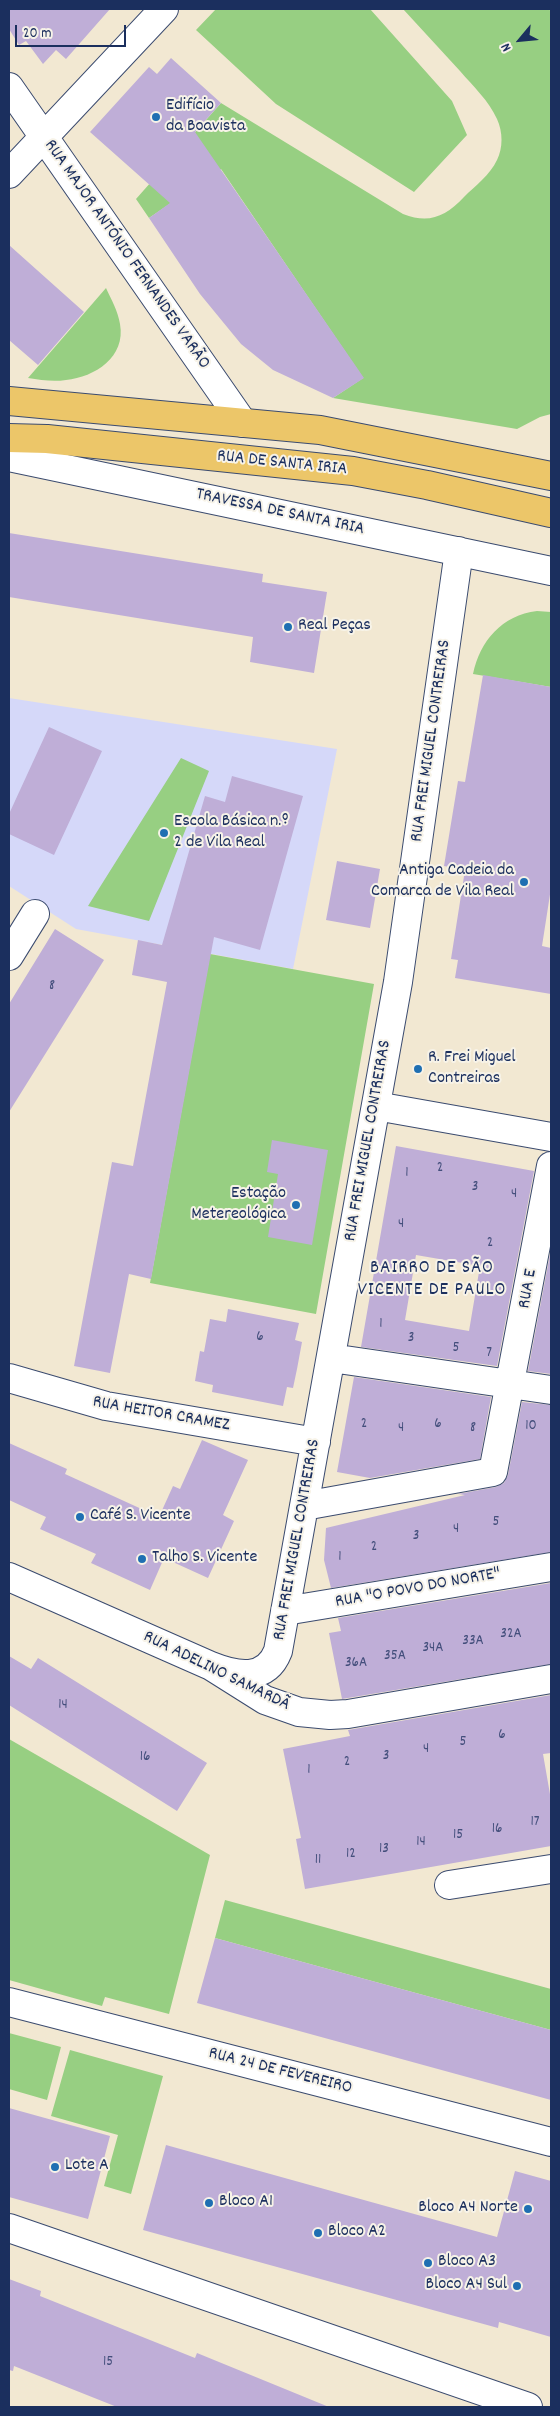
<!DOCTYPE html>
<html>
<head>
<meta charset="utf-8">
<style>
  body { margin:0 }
  #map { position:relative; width:560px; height:2416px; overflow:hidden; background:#f2e8d2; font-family:Dekko,sans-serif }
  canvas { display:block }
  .frame { position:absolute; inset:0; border:10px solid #1b2f5e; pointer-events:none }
  .north { position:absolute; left:495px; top:15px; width:50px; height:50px; -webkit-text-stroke:4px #f7f3e8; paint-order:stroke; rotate:242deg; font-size:14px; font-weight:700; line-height:20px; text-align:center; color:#1b2f5e }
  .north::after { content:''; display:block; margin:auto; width:18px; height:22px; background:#1b2f5e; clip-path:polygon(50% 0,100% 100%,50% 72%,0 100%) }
  .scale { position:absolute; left:15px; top:25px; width:111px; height:22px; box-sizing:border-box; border:2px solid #1b2f5e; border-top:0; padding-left:6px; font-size:15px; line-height:18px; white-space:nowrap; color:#1b2f5e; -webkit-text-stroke:4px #f7f3e8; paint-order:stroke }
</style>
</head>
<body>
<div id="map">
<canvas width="560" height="2416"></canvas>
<div class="frame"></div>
<div class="north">N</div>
<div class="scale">20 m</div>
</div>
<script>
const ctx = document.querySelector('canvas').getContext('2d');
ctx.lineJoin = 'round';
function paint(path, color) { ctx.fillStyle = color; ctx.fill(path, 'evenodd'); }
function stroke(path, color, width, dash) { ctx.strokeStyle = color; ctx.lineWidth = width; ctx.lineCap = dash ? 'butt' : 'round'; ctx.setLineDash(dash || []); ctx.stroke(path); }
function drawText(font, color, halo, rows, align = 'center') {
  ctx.font = font + ' Dekko,sans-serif'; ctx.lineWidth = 4; ctx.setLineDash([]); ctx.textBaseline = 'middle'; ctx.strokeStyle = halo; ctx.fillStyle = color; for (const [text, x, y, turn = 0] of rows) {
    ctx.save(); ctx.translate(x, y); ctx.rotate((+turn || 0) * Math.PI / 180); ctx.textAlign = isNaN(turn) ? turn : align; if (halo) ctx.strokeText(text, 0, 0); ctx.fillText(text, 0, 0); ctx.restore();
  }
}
const built = new Path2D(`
  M9,698L337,749L293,969L76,929L9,886Z`);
const green = new Path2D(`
  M216,9H370L452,101L467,135L414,192L276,104L196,30Z
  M403,9H548L551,11V414L540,417L517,429L333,398L363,378L221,169L149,218L136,199L221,103L403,214C429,224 445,217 464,197C475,186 490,175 497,160C503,148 503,132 497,119C489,101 473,86 460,71C441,50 422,30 403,9Z
  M106,288C111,299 118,311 120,324C126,357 95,377 66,380C53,382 41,380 28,378Z
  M537,611L551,612V687L473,674C480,641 502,615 537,611Z
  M181,758L209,771L149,921L88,906Z
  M210,954L374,984L316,1314L150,1283Z
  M9,1739L210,1855L169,2014L105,1997L102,2006L9,1980Z
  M225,1900L551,1989V2030L215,1938Z
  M9,2033L61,2047L47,2100L9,2089Z
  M70,2050L163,2076L131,2194L104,2186L118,2135L51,2116Z`);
const building = new Path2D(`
  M9,9H110L66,59L56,50L43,64L26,41L19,45L9,29Z
  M171,58L221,103L195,132L364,378L333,398L273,370L241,344L200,294L149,218L170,203L90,132L149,67L157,74Z
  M9,245L84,312L38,365L9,340Z
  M9,533L263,574L262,582L327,592L314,673L250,662L253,637L9,597Z
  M483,675L551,687V888L542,946L551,948V994L455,978L458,960L451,959L465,870L444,866L458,781L465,782Z
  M49,727L102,751L54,855L9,834V814Z
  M232,776L303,796L260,950L214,937L151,1279L129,1274L110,1373L74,1366L112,1162L133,1166L167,982L132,975L138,940L162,945L205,796L225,802Z
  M337,861L380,869L370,928L326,920Z
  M55,929L104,960L9,1112V1004Z
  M272,1140L328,1150L312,1245L268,1237L278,1174L267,1172Z
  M396,1146L534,1171L497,1366L361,1347ZM416,1255L480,1266L469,1331L405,1320Z
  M551,1249V1374L528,1371Z
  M228,1309L299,1323L295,1340L302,1342L297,1369L293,1388L287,1387L283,1406L212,1392L213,1385L195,1381L200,1351L204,1352L210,1319L226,1322Z
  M354,1377L491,1397L480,1459L370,1478L337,1472Z
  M522,1402L551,1405V1552L331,1588L324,1560L326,1528L465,1495L458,1494L496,1487L504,1483L508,1475Z
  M202,1440L248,1460L223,1515L234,1521L208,1578L164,1558L150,1590L91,1563L96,1554L40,1529L46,1517L9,1500V1443L67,1469L65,1474L159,1517L173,1486L180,1489Z
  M551,1583V1664L342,1699L329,1633L341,1631L338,1618Z
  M9,1656L31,1669L38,1658L207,1763L177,1811L9,1705Z
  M551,1695V1753L543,1754L551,1800V1846L305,1889L296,1839L301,1838L283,1749L350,1736L348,1730Z
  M215,1938L551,2030V2100L197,2003Z
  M9,2108L110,2136L88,2219L9,2197Z
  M166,2145L497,2237L515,2171L551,2181V2337L499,2322L498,2328L143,2230Z
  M9,2279L41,2291L40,2296L195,2358L197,2353L329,2407H117L14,2366L13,2371L9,2370Z`);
const minor = new Path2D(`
  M9,87L243,423
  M9,174L164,9
  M9,457L551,571
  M9,956L35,914
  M376,1106L551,1137
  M331,1358L551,1390
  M9,1378L106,1406L316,1442
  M304,1506L493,1472L551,1166
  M9,1577L211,1666L265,1700L299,1712L330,1715L348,1714L551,1679
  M285,1611L551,1567
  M211,1666C236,1676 266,1682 278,1651L398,982L459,551
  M449,1885L551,1869
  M9,2002L551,2142
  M9,2228L528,2407`);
const major = new Path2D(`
  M9,401L320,430L551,476
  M9,438L47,439L353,471L427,485L551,513`);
const markers = [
  [156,117,5,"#1f6fb2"],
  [288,627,5,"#1f6fb2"],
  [164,833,5,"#1f6fb2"],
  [524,882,5,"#1f6fb2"],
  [418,1069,5,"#1f6fb2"],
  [296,1205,5,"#1f6fb2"],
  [80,1517,5,"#1f6fb2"],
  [142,1559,5,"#1f6fb2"],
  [55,2167,5,"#1f6fb2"],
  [209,2203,5,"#1f6fb2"],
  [528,2209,5,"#1f6fb2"],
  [318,2233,5,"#1f6fb2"],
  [428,2263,5,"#1f6fb2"],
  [517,2286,5,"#1f6fb2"]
];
const numberNames = [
  ["8",52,987],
  ["2",440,1169],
  ["1",407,1174],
  ["3",475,1188],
  ["4",514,1195],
  ["4",401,1225],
  ["2",490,1244],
  ["1",381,1325],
  ["6",260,1338],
  ["3",411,1339],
  ["5",456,1349],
  ["7",489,1354],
  ["2",364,1425],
  ["6",438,1425],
  ["10",531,1427],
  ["4",401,1429],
  ["8",473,1429],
  ["5",496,1523],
  ["4",456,1530],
  ["3",416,1537],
  ["2",374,1548],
  ["1",340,1558],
  ["32A",511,1635],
  ["33A",473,1642],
  ["34A",433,1649],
  ["35A",395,1657],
  ["36A",356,1664],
  ["14",63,1706],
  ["6",502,1736],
  ["5",463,1743],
  ["4",426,1750],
  ["3",386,1757],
  ["16",145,1758],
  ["2",347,1763],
  ["1",309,1771],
  ["17",535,1823],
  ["16",497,1830],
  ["15",458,1836],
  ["14",421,1843],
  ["13",384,1850],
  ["12",351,1855],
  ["11",318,1861],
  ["15",108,2363]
];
const poiNames = [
  ["Edifício",166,107],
  ["da Boavista",166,128],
  ["Real Peças",298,627],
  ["Escola Básica n.º",174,823],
  ["2 de Vila Real",174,844],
  ["Antiga Cadeia da",514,872,"right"],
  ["Comarca de Vila Real",514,893,"right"],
  ["R. Frei Miguel",428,1059],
  ["Contreiras",428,1080],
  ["Estação",286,1195,"right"],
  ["Metereológica",286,1216,"right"],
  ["Café S. Vicente",90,1517],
  ["Talho S. Vicente",152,1559],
  ["Lote A",65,2167],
  ["Bloco A1",219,2203],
  ["Bloco A4 Norte",518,2209,"right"],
  ["Bloco A2",328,2233],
  ["Bloco A3",438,2263],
  ["Bloco A4 Sul",507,2286,"right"]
];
const streetNames = [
  ["RUA MAJOR ANTÓNIO FERNANDES VARÃO",126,255,55],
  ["RUA DE SANTA IRIA",282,464,6],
  ["TRAVESSA DE SANTA IRIA",280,513,12],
  ["RUA FREI MIGUEL CONTREIRAS",432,741,-82],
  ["RUA FREI MIGUEL CONTREIRAS",369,1141,-80],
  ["RUA E",529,1289,-80],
  ["RUA HEITOR CRAMEZ",161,1415,10],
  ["RUA FREI MIGUEL CONTREIRAS",298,1540,-80],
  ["RUA \"O POVO DO NORTE\"",418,1589,-10],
  ["RUA ADELINO SAMARDÃ",216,1672,26],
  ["RUA 24 DE FEVEREIRO",280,2072,14]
];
const neighbourhoodNames = [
  ["BAIRRO DE SÃO",432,1269],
  ["VICENTE DE PAULO",432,1291]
];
paint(built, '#d5d8f9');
paint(green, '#97cf82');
paint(building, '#bfaed7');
stroke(minor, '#3b4b6f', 30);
stroke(major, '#3b4b6f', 30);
stroke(minor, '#fff', 28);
stroke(major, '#ecc669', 28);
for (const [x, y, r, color] of markers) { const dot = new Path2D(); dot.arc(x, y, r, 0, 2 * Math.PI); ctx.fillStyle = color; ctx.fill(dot); stroke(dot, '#f7f3e8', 2); }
drawText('15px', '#444f7c', null, numberNames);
drawText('18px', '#1b2f5e', '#f7f3e8', poiNames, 'left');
drawText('18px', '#1b2f5e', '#f7f3e8', streetNames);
ctx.letterSpacing = '1px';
drawText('19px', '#1b2f5e', '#f7f3e8', neighbourhoodNames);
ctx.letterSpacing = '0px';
</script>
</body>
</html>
